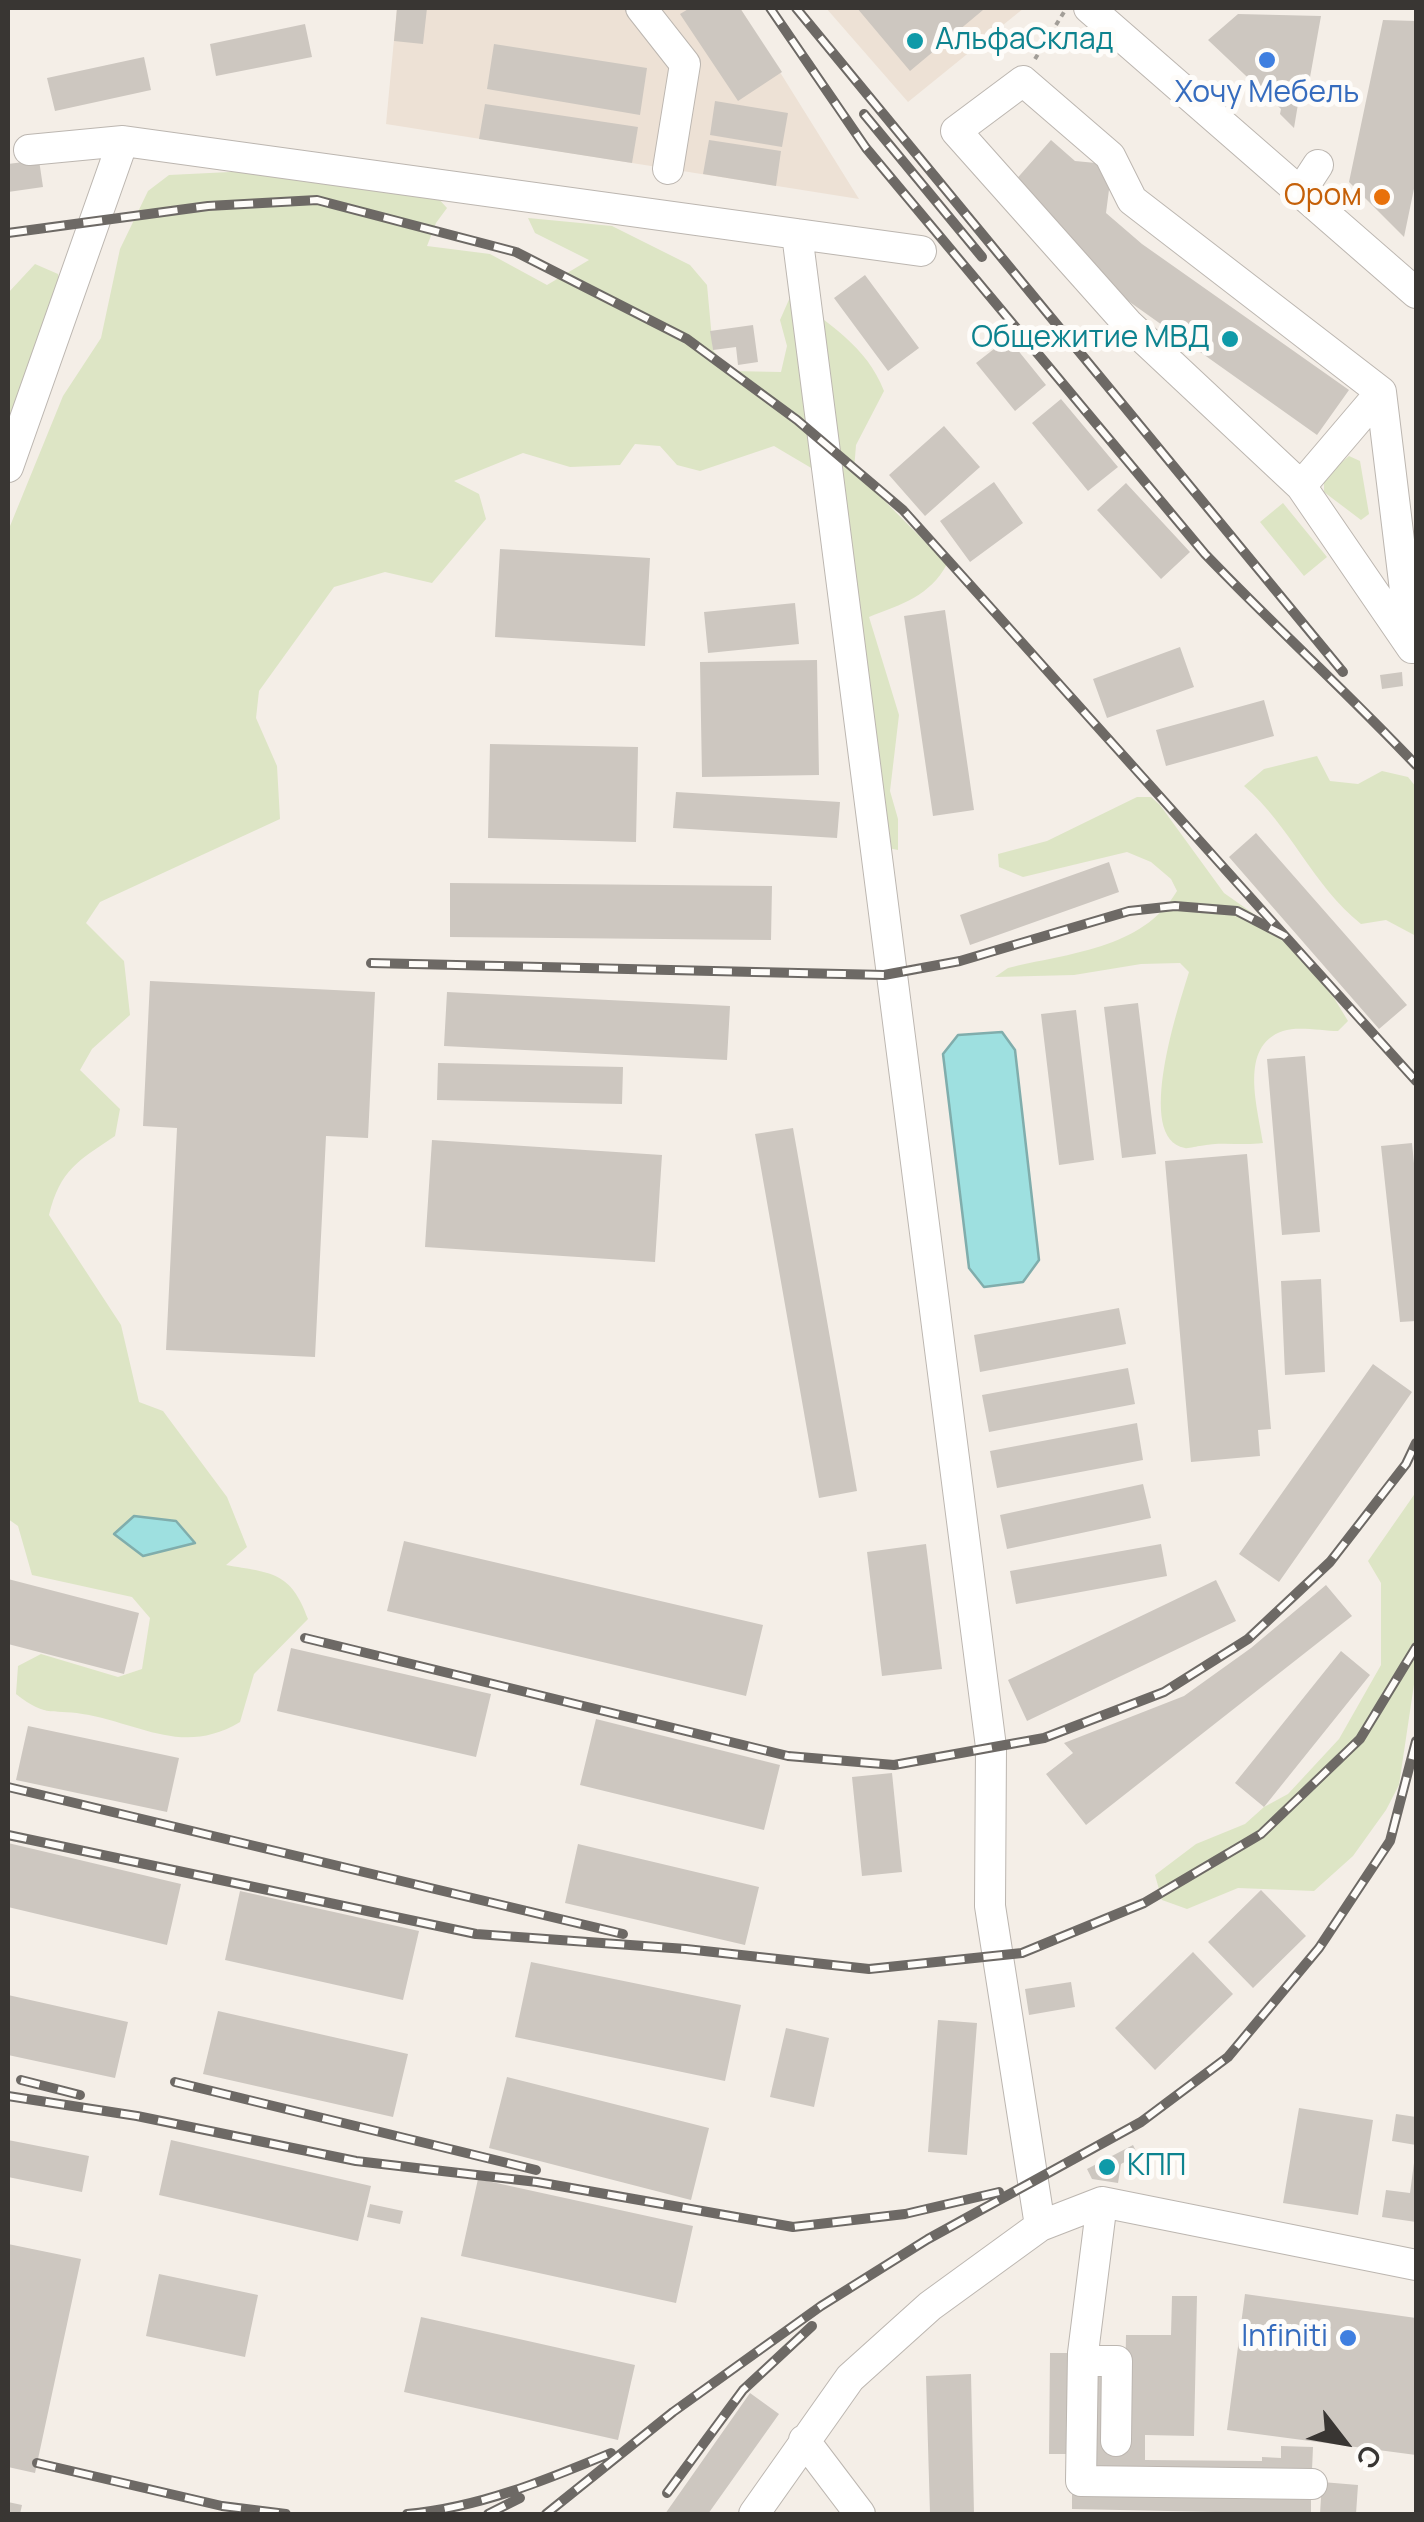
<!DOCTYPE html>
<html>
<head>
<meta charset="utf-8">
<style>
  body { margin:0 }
  #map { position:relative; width:1424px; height:2522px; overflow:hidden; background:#f4eee7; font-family:Manrope,sans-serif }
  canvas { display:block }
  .frame { position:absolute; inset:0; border:10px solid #393633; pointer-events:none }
  .north { position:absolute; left:1294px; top:2392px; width:100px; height:100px; -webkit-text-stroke:8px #fefcf9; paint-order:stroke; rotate:121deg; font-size:28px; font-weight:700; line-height:40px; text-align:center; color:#393633 }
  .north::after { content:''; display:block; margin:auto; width:35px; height:45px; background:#393633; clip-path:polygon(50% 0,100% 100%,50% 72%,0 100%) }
</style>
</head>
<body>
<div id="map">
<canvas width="1424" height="2522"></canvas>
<div class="frame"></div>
<div class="north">С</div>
</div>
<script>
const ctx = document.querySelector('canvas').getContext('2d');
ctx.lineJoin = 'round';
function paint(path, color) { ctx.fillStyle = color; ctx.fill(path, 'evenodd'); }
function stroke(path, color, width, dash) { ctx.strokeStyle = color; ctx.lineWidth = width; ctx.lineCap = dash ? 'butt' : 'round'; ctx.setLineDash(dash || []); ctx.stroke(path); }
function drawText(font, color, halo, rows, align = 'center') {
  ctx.font = font + ' Manrope,sans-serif'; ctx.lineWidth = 10; ctx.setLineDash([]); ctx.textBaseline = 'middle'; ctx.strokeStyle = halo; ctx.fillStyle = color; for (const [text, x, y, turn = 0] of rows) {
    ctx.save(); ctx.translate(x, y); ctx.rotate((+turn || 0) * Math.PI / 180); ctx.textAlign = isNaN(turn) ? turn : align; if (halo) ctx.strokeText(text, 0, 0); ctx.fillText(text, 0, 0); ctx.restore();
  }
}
const built = new Path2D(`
  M397,8H740L859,199L386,124Z
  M826,8H1024L908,102Z`);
const green = new Path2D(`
  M250,171L437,197L447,208L436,223L427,246L490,254L547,285L589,260L535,233L528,218L612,226L690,265L707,285L713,350L730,371L781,372L787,346L780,320L791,295C828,324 867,346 884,391L856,445L854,470L947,564C930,596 902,604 869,617L899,715L890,791L898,819V850L873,845L818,472L774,446L700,471L677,465L660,446L635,444L620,465L570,467L523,453L454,481L479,494L486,519L432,583L385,572L334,587L259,691L256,718L277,766L280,819L100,902L86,923L124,961L130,1015L92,1049L80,1070L120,1109L115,1136C78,1161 60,1170 49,1215L121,1325L139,1402L163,1411L227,1497L247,1547L226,1565C271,1573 291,1571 308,1619L254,1674L240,1722C185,1755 144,1726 89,1715C53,1708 47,1719 16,1694L18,1666L41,1654L118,1677L142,1669L150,1618L132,1597L32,1575L18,1526L8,1519V531L63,396L101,338L120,249L148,191L169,175Z
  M35,264L58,274L64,299L8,436V293Z
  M1349,456L1360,461L1369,514L1361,520L1324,492V477Z
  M1283,503L1327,557L1304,576L1260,522Z
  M1317,756L1330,781L1358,784L1382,771L1408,777L1416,787V936L1386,920L1361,924C1313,886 1290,825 1244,786L1264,769Z
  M1137,797H1151L1160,805L1224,893L1285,936L1334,998L1348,1021L1338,1031C1322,1031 1298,1026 1283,1031C1238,1046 1258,1108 1263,1143C1241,1146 1222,1141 1200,1146C1198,1146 1187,1149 1185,1148C1133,1139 1180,1002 1189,972L1180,963L1141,964L1074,975L995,977L1008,968C1067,953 1142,950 1177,891L1171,879L1151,862L1127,852L1023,877L999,867L998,854L1047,841Z
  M1416,1492V1671L1399,1785L1386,1810L1353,1856L1314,1891L1238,1888L1187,1909L1162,1900L1155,1875L1196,1844L1245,1824L1264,1807L1288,1794L1339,1739L1381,1665V1583L1368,1561Z`);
const water = new Path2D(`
  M1002,1032L1015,1050L1039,1260L1023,1282L984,1287L969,1268L943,1054L958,1035Z
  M134,1516L176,1521L195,1543L143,1556L114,1534Z`);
const building = new Path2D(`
  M397,8H427L423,44L394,41Z
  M690,8H740L782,72L738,101L680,14Z
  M857,8H980L983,10L910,71Z
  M1238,14L1321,16L1307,94L1300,92L1294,128L1280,114L1281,109L1208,40Z
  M1383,20L1416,21V179L1404,237L1349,182Z
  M305,24L312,57L216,76L210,44Z
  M494,44L647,68L640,115L487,89Z
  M144,57L151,90L55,111L47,78Z
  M715,101L788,113L782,147L710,135Z
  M485,104L638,127L632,163L479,139Z
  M709,140L781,151L776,186L703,174Z
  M1051,140L1075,161L1096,163L1110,182L1106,213L1142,244L1349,390L1317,435L1110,288L1013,183Z
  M39,160L43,187L8,192V164Z
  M865,275L919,348L888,371L834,298Z
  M753,325L758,362L738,365L736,347L713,350L710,331Z
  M1008,338L1046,385L1015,411L976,363Z
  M1061,399L1118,467L1088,491L1032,423Z
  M944,426L980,467L925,516L889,475Z
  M994,482L1023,523L970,562L940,521Z
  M1126,483L1190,552L1161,579L1097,510Z
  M500,549L650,558L645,646L495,637Z
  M795,603L799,644L708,653L704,612Z
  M945,610L974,810L933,816L904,616Z
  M1180,647L1194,687L1107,718L1093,679Z
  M817,660L819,775L702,777L700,662Z
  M1402,672L1403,686L1382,689L1380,675Z
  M1264,700L1274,736L1166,766L1156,730Z
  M490,744L638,747L636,842L488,838Z
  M676,792L840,802L837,838L673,828Z
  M1256,833L1407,1005L1379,1029L1229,857Z
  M1109,862L1119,892L970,945L960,915Z
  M450,883L772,886L771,940L450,937Z
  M150,981L375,992L368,1138L326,1136L315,1357L166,1350L177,1128L143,1126Z
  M447,992L730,1006L727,1060L444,1046Z
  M1138,1003L1156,1154L1122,1158L1104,1007Z
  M1076,1010L1094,1160L1059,1165L1041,1014Z
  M1305,1056L1320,1232L1282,1235L1267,1059Z
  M438,1063L623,1067L622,1104L437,1100Z
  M793,1128L857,1491L819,1498L755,1134Z
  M432,1140L662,1155L655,1262L425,1247Z
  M1412,1143L1416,1184V1321L1400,1322L1381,1146Z
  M1247,1154L1271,1429L1258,1430L1260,1456L1191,1462L1165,1161Z
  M1321,1279L1325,1372L1285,1375L1281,1281Z
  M1119,1308L1126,1344L980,1372L974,1335Z
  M1373,1364L1412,1392L1279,1582L1239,1554Z
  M1128,1368L1135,1404L989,1432L982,1395Z
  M1137,1423L1143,1460L997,1488L990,1451Z
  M1143,1484L1151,1518L1007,1549L1000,1515Z
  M404,1541L763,1625L746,1696L387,1611Z
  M926,1544L942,1669L882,1676L867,1552Z
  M1161,1544L1167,1576L1016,1604L1010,1571Z
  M8,1579L139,1613L124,1674L8,1644Z
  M1216,1580L1236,1621L1027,1721L1008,1680Z
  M1326,1585L1352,1616L1086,1825L1046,1774L1073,1753L1064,1743L1184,1696L1251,1648Z
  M291,1648L491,1694L476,1757L277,1711Z
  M1341,1651L1370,1675L1264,1807L1235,1783Z
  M596,1719L780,1765L764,1830L580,1785Z
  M28,1726L179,1758L167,1812L16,1780Z
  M892,1773L902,1872L862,1876L852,1777Z
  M8,1843L181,1884L167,1945L8,1907Z
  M578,1844L759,1887L745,1945L565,1903Z
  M1261,1890L1306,1936L1253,1988L1208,1942Z
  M240,1891L419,1931L403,2000L225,1960Z
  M1193,1952L1233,1994L1155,2070L1115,2028Z
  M531,1962L741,2005L725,2081L515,2037Z
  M1071,1982L1075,2007L1029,2015L1025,1989Z
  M8,1995L128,2022L115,2078L8,2055Z
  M218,2011L408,2054L393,2117L203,2074Z
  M938,2020L977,2023L967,2155L928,2152Z
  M786,2028L829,2038L814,2107L770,2097Z
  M507,2077L709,2128L691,2200L489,2148Z
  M1299,2108L1373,2120L1358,2215L1283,2203Z
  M1396,2114L1416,2117V2145L1392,2141Z
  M8,2140L89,2156L82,2192L8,2177Z
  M171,2140L371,2186L358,2241L159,2195Z
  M1133,2145L1138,2155L1121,2164L1118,2183L1092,2179L1087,2169Z
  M1414,2163L1416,2222L1382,2217L1386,2190L1410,2193Z
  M478,2179L693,2226L676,2303L461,2256Z
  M370,2204L403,2211L400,2224L367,2217Z
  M8,2244L81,2259L35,2473L8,2467Z
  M159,2274L258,2295L245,2357L146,2336Z
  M1245,2294L1416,2318V2455L1227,2430Z
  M1172,2296H1197L1194,2436L1145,2435V2460L1262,2461V2457L1281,2458V2446L1313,2447L1312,2470L1091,2472L1092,2368H1108L1124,2441L1126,2335H1171Z
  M421,2317L635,2365L618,2440L404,2392Z
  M1050,2353H1073L1072,2454H1049Z
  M971,2374L974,2514H930L926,2376Z
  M750,2393L779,2414L708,2514H665Z
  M1322,2482L1358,2485L1356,2514H1320Z
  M1072,2489L1311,2494V2514L1072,2509Z
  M8,2502L22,2505L20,2514H8Z`);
const path = new Path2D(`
  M1035,59L1064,12`);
const minor = new Path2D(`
  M641,8L685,64L668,169
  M1089,8L1416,293
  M1023,81L1110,156L1132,200L1381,392L1412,648L1301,486L1128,324L956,131Z
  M29,150L123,141L797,234L991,1747L990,1906L1040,2226
  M1301,191L1318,165
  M797,234L921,251
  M8,467L123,141
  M1301,486L1381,392
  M1102,2202L1083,2353L1081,2481L1312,2484
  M1083,2361H1117L1116,2441
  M804,2440L860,2514
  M754,2514L850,2378L930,2306L1040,2226L1102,2202L1416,2265`);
const rail = new Path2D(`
  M770,8L866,148L1205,554C1274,626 1348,693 1416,765
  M796,8L1343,672
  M864,114L982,257
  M8,233L208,206L317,200L516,252L687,339L797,420L903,510L1285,936
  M371,963L884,975L960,961L1129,911L1175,906L1237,911L1285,936L1416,1081
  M305,1638L788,1756L894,1765L1044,1738L1164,1692L1248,1639L1330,1562L1406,1464L1416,1443
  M8,1787L623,1934
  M8,1835L476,1934L686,1949L869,1969L1022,1953L1144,1903L1261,1834L1360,1739L1416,1647
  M21,2080L80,2095
  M175,2082L536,2170
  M8,2096L137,2116L356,2161L537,2182L793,2227L905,2214L999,2192
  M37,2463L222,2506L286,2514
  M667,2493L743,2390L812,2326
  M407,2514C478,2508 546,2480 611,2453
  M488,2514L520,2498
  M546,2514L673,2412L821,2306L928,2239L1141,2122L1228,2057L1319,1948L1390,1841L1416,1741`);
const markers = [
  [915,41,10,"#0f9aa8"],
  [1267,60,10,"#3f7fe0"],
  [1382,197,10,"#e8710a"],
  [1230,339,10,"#0f9aa8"],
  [1107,2167,10,"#0f9aa8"],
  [1348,2338,10,"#3f7fe0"]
];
const cultureNames = [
  ["АльфаСклад",935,41],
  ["Общежитие МВД",1210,339,"right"],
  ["КПП",1127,2167]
];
const shopNames = [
  ["Хочу Мебель",1267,94],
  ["Infiniti",1328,2338,"right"]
];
const foodNames = [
  ["Ором",1362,197]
];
paint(built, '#ede1d5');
paint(green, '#dde5c5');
paint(water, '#9ee0e0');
stroke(water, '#80adac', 2.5);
paint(building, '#cdc7c0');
stroke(minor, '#bcb6b0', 32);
stroke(path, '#a29e98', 4, [5, 5]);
stroke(minor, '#fff', 30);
stroke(rail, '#6d6965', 10);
stroke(rail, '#fefcf9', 6, [19]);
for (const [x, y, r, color] of markers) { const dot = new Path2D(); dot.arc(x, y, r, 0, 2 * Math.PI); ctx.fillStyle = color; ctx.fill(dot); stroke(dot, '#fefcf9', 4); }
drawText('30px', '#0d838f', '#fefcf9', cultureNames, 'left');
drawText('30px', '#366cbe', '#fefcf9', shopNames);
drawText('30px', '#c56008', '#fefcf9', foodNames, 'right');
</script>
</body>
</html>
